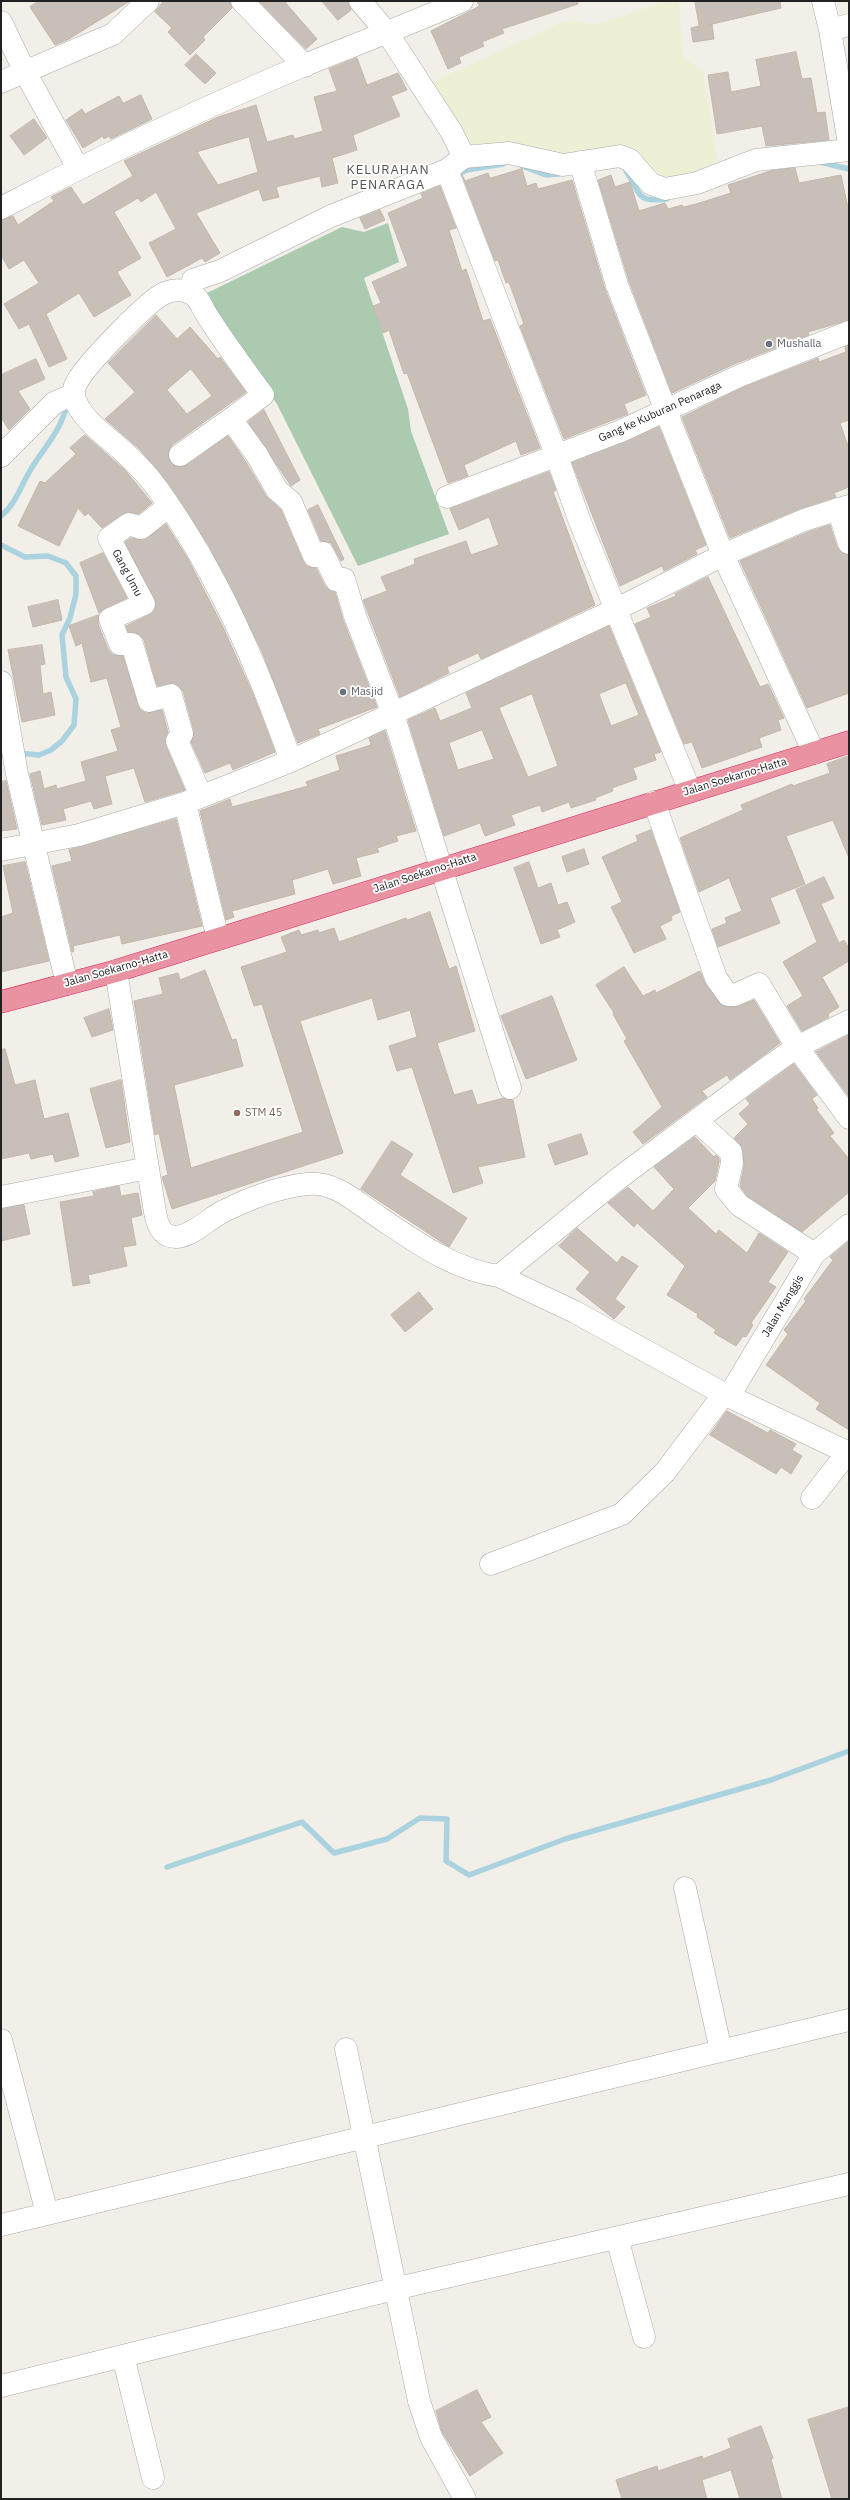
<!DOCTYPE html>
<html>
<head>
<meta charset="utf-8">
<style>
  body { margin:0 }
  #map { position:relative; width:850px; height:2500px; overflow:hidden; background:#f2efe9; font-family:"IBM Plex Sans",sans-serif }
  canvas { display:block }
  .frame { position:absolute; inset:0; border:2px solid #222; pointer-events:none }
</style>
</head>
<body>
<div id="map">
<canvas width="850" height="2500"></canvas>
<div class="frame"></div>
</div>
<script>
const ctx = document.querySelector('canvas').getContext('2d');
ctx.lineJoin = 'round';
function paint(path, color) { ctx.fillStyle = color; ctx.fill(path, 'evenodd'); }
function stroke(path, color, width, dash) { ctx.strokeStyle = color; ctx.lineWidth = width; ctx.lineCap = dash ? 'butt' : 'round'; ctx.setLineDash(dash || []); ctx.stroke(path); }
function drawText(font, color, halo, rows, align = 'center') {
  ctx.font = font + ' "IBM Plex Sans",sans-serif'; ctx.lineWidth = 3.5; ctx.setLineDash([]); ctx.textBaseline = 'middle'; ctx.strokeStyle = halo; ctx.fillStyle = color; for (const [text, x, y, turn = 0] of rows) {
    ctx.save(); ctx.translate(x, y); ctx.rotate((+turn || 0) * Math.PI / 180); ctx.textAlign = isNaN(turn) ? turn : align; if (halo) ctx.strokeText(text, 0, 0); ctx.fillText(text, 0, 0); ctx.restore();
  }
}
const farmland = new Path2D(`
  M665,1H679L683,57L703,71L718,164L667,181L632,153L555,156L470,147L432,82L567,20L593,24L624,16Z`);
const cemetery = new Path2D(`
  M388,223L399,262L364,278L408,409L411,431L449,534L358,566L277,404L203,295L342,227L364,232Z`);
const stream = new Path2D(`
  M820,162L849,169
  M522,166L546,175L559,174
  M626,171C642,194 635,203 667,199
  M456,175L467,170L503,164
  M1,516C16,504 21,485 31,469C44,448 62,429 67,404
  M1,545L25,557L48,556L66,563L76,576V594L70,618L62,635L66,677L76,699L74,725L62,741L51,750L39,755L18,753
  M167,1867L302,1822L334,1853L387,1839L420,1818L447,1819L446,1861L469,1875L565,1839L771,1780L849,1751`);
const building = new Path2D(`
  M39,1H130L69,39L55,45L30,7Z
  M164,1H230L232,8L203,37L205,40L190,55L168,32L172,28L155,12Z
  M259,1H284L317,39L306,49Z
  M322,1H348L351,10L338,20Z
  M477,1H578V4L502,29L504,33L482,42L484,46L459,57L461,63L448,69L431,31L474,9L479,6Z
  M695,1H780L781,8L708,25L712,24L714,39L693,42L691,28L699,26Z
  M796,52L802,79L811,78L817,113L825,112L829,140L766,146L762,126L717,134L708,75L728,72L731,92L761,86L756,60Z
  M196,54L216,73L205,84L185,65Z
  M357,58L367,85L398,73L407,90L391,96L400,116L353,135L357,150L332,158L338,183L322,187L320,176L276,187L279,197L263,201L259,189L196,213L220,253L205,262L202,258L167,277L149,243L176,229L156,192L141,202L138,198L114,212L141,258L117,272L131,295L94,317L79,293L46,314L67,359L49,367L29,324L19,329L4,304L39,283L24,260L9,269L1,255V220L13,216L18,225L54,201L51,197L71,187L83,205L133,176L124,161L218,117L256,105L267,142L293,135L294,139L323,131L314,97L337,91L329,69ZM249,137L258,172L218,185L197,152Z
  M141,95L152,119L111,139L109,136L104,139L103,136L83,148L66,120L82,109L85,114L119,96L123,103Z
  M34,119L47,138L24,155L10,136Z
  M795,168L799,183L841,175L849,213V320L808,332L809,335L734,364L672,393L629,281L598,180L611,175L615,187L630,182L639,211L665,203L668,209L682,205L683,207L696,204L731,193L728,185L770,171Z
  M522,169L527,186L536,183L538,189L572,180L605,289L646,395L624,404L628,414L564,439L520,326L524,324L509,282L506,283L498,260L495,261L462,175L465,181L488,173L490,178Z
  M440,186L456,228L449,230L462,271L466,269L483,321L490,319L540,448L521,455L516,441L464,465L468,476L448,483L407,373L404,374L389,330L383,333L373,306L381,303L372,282L408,266L388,213L423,198L421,194Z
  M380,210L385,220L365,229L360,218Z
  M156,315L177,339L190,327L218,359L220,357L246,392L172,445L169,450L170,462L175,466L187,465L228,436L246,462L266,496L281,510L303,561L307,566L316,568L325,586L335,592L343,620L377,707L318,729L320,734L298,743L261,649L209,546L159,471L138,448L105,419L135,392L108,363ZM191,369L212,396L187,414L167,390Z
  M849,345V420L840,423L849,449V487L834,493L836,497L799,509L730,538L682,417L744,387L818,358L819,362L846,352L845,347Z
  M36,359L45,379L18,391L30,409L9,430L1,417V375Z
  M264,410L300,480L291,486L248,422Z
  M659,427L706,545L695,550L697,554L664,571L662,566L620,586L572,463Z
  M85,435L125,470L152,503L139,514L128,512L122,514L102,528L88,513L85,516L78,508L59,546L18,526L40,481L45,483L76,454L70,448Z
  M549,472L556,490L553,492L595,605L481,659L478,653L447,667L449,673L400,697L363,600L387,591L381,577L415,564L414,559L466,541L471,555L499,545L489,517L459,530L450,509Z
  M318,505L344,559L341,561L331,543L321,541L308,510Z
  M166,524L188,559L222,625L253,694L275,752L233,770L230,763L205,773L191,742L194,731L183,691L174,683L157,686L144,640L139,634L128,632L126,626L149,615L154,611L156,604L125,542L131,538L143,540Z
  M830,525L837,547L841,552L849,555V693L807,708L740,561L808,532Z
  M103,553L127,598L105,608L99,613L80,563Z
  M708,577L760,687L768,684L784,718L778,720L781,730L759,738L762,747L702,768L692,742L684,744L635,624L651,617L647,608L676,596L675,594Z
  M58,600L62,620L33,627L28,607Z
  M99,615L98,624L108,649L113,655L123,656L140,710L146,713L162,710L168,732L165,739L166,746L185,790L145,802L134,768L105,776L112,804L94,809L91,801L63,809L66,820L42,825L30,774L40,771L44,789L56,785L57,789L86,781L81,762L118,751L111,730L121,727L107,678L91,682L82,643L76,646L69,626Z
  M609,626L661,752L654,754L656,760L633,768L637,779L612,788L613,791L595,798L596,800L571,808L569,802L542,812L540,805L511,815L515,825L485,836L480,823L444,836L408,720L435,708L440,721L472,708L466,693ZM626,683L639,715L611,726L599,694ZM532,694L558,766L528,777L499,708ZM482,730L494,759L458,770L449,743Z
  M42,645L45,664L40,665L43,694L51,692L55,715L22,722L8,650Z
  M385,731L416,831L396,836L398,841L377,848L379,852L356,858L361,876L333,884L328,869L292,880L295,894L232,911L234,917L226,920L200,811L230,799L232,807L308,786L306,782L340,770L336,756L371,745L369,738Z
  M849,756V858L833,820L786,836L805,884L770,898L780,923L718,947L712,929L727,923L725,918L742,911L729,878L699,892L680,838L743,810L741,805L792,784L793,786L830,773L827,764Z
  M6,781L17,829L1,831V782Z
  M176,819L202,926L122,944L120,935L73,946L74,951L72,952L52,866L72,861L69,850Z
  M651,830L680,912L671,916L672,920L660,926L666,939L634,953L611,907L622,902L602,857L638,841L636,836Z
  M584,849L589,864L567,872L562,857Z
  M25,862L49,961L1,972V917L13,913L3,866Z
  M529,862L538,888L551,883L558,905L567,902L575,922L557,930L560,937L541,944L514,868Z
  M824,877L834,898L821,904L839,943L844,940L849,948V961L822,977L839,1007L828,1014L829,1017L802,1031L787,1006L803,996L783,962L817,942L796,890Z
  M430,912L449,969L456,966L475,1031L437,1043L454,1095L472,1090L477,1105L504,1098L513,1100L525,1157L478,1167L483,1183L453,1193L412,1067L397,1071L389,1046L417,1037L410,1010L378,1020L372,998L300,1021L343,1153L172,1209L162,1177L168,1175L159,1133L155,1135L134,1001L163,994L159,978L178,973L180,980L205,970L232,1040L236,1039L243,1066L174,1085L191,1168L303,1132L262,1004L254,1006L241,967L287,952L281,937L299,930L301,935L318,930L319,933L334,928L339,942L406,918L407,920Z
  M624,967L643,996L655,990L656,993L700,971L706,985L722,1006L735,1007L754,1000L780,1043L730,1080L727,1075L702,1091L707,1097L643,1144L633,1132L662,1107L624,1041L627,1039L613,1014L614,1013L596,985Z
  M552,996L577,1060L526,1079L501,1016Z
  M109,1009L113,1030L92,1037L84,1018Z
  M849,1035V1097L816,1052Z
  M5,1049L15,1085L35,1080L44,1119L68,1113L79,1156L55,1162L53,1154L31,1159L29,1153L1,1159V1050Z
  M794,1064L817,1095L812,1099L818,1108L816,1109L834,1133L830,1136L849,1159V1192L802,1232L747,1196L740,1186L744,1166L743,1151L734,1138L748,1124L739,1114L750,1104L746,1099Z
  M121,1080L130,1142L106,1148L90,1089Z
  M581,1134L588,1154L555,1165L548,1145Z
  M695,1137L714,1157L716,1155L719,1158V1162L715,1181L688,1208L716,1234L719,1230L747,1253L759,1233L788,1252L768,1282L776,1287L751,1323L753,1325L746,1337L743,1336L736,1346L714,1333L716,1330L697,1317L698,1314L667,1295L685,1266L637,1223L634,1227L608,1203L628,1187L653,1211L674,1189L654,1167Z
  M392,1141L413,1154L400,1175L467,1218L449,1247L361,1189Z
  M119,1186L121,1196L138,1193L142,1215L131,1218L136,1245L123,1247L127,1266L88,1275L90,1283L73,1286L60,1202L94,1196L93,1192Z
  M24,1205L30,1234L1,1241V1209Z
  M577,1228L617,1263L622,1256L638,1266L615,1299L625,1307L614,1319L576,1289L590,1272L559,1246Z
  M849,1241V1430L816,1409L820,1403L766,1365L788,1334L784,1330L806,1301L804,1299L833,1260L830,1257Z
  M419,1292L433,1309L405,1332L391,1315Z
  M727,1411L768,1433L770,1430L796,1444L792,1450L802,1456L791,1474L781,1467L776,1474L710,1435Z
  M477,2390L491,2417L481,2422L503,2453L470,2476L442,2432L436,2411Z
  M849,2407V2499H832L808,2420Z
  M761,2426L773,2458L771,2459L782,2499H740L731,2470L702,2480L707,2499H622L616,2480L657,2466L658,2471L702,2456L703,2459L731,2448L728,2439Z`);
const minor = new Path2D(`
  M242,1L305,66
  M360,1L388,34L451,131L464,157
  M823,1L830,30L849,144
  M1,22L25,72L78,168
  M830,30L849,25
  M1,82L113,34L148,1
  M580,162L617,285L666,411L723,555L814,753
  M447,170L556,454L580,522L690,791
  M1,208C100,157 202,108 305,65C357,44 410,24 462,1
  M191,293L193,280L220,271L331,216L447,170L464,157L509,153L563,165L620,156L630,160L651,184L665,189L697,183L756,160L849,150
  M180,455L231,419
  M1,456L54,403L74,394
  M447,497L621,431L739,376L849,332
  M169,506L141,528L129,524L109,538L144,604L110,619L120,644H132L149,701L171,695L182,734L177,741L201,796
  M838,509L849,543
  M1,682L17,774L67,984
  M291,761C257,664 217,572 157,488C148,476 136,463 125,453C109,438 81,420 74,397C72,391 75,385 78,380C89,362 148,300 165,293C173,290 182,289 190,293C198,296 201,305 205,312C223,341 243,368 263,395L231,419L257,455L277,490L291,502L314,556L323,553L336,580L344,579L355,616L393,714L510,1088
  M654,802L716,978L728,995H735L759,984L797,1047L849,1118
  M185,803L218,939
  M1,850L79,835L185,803L291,761L617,609L723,555L804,520L849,506
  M116,971L155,1212C157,1224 161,1237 176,1237C193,1236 209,1218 224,1211C248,1199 280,1187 307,1184C336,1181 357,1203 380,1218C416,1242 454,1270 499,1276L575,1312L724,1394L849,1453
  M697,1121L731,1152L732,1163L726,1189L739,1205L814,1254
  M1,1197L148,1168
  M499,1276L619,1178L764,1070L797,1047L849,1021
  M729,1396L814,1254L849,1225
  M812,1498L848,1452
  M491,1564L622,1514L665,1472L724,1394
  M685,1888L721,2051
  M1,2040L47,2213
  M346,2049L419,2401L431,2437L465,2499
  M1,2225L849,2020
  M617,2238L644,2337
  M123,2356L153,2478
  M1,2386L394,2289L849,2184`);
const highway = new Path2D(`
  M1,1002L116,971L849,742`);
const markers = [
  [769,344,4,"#6b7280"],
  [343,692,4,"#6b7280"],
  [237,1113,4,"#8d6e63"]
];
const worshipNames = [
  ["Mushalla",777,344],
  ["Masjid",351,692]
];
const streetNames = [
  ["Gang ke Kuburan Penaraga",660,412,-24],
  ["Gang Umu",127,573,62],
  ["Jalan Soekarno-Hatta",735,777,-17],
  ["Jalan Soekarno-Hatta",425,873,-18],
  ["Jalan Soekarno-Hatta",116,969,-16],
  ["Jalan Manggis",783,1306,-59]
];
const educationNames = [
  ["STM 45",245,1113]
];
const quarterNames = [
  ["KELURAHAN",388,170],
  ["PENARAGA",388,185]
];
paint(farmland, '#eef0d5');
paint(cemetery, '#aacbaf');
stroke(stream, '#aad3df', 5.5);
paint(building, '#c7bfb8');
stroke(building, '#c4b6ab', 1);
stroke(minor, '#a9a9a9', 23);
stroke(highway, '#dc2a67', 23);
stroke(minor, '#fff', 22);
stroke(highway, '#e892a2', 22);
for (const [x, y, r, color] of markers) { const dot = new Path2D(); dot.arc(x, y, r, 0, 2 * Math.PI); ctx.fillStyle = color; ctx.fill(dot); stroke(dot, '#fff', 1.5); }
drawText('11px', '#5b616d', '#fff', worshipNames, 'left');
drawText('11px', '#222', '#fff', streetNames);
drawText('11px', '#785e54', '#fff', educationNames, 'left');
ctx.letterSpacing = '1px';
drawText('13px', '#555', '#fff', quarterNames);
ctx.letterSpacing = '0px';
</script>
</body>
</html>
